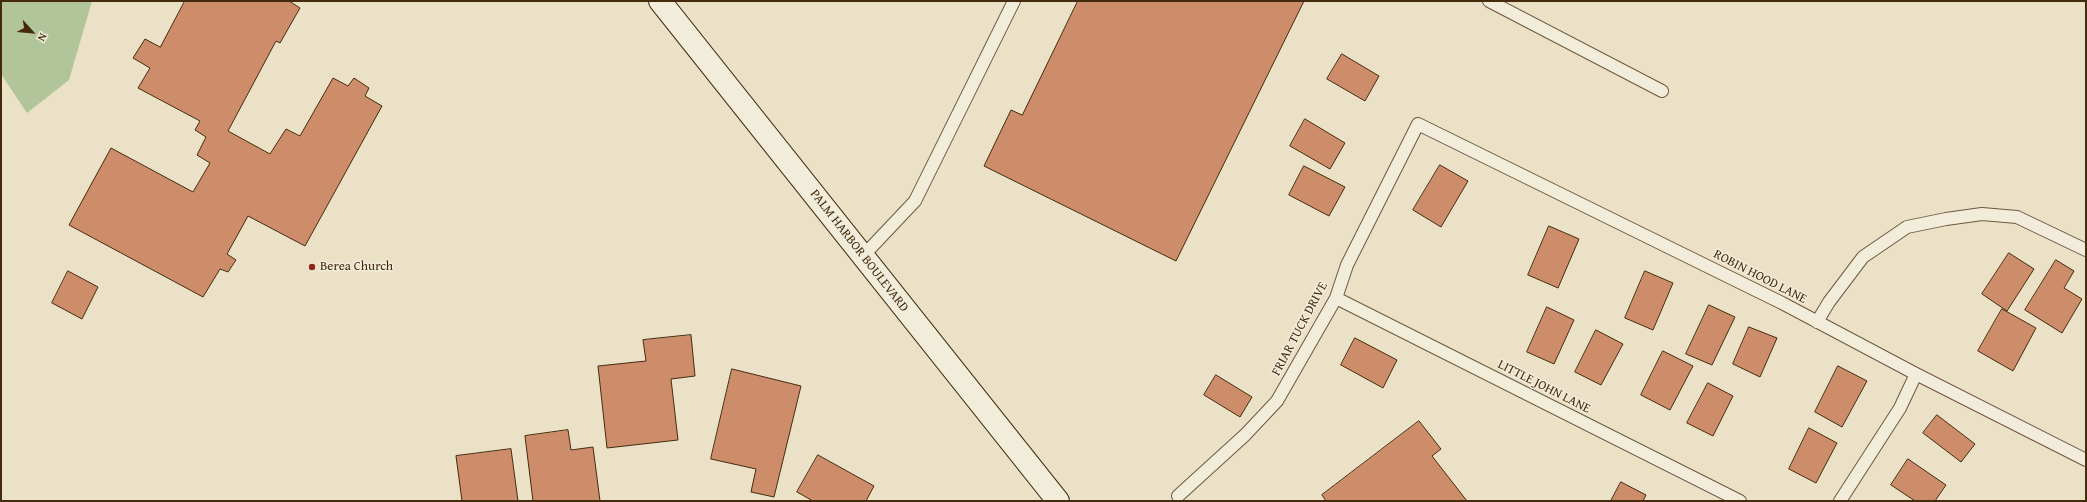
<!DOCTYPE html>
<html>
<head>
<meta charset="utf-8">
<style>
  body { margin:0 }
  #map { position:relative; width:2087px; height:502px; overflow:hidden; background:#ebe1c7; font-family:"Gentium Book Plus",serif }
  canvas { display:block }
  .frame { position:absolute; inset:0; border:2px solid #442b0d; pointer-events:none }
  .north { position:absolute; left:12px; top:12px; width:40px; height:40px; -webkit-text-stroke:3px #f2ecdb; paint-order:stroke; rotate:117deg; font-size:11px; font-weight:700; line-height:16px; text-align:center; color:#442b0d }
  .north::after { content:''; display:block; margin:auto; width:14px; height:18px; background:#442b0d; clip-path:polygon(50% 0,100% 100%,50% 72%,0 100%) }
</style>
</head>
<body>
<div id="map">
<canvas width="2087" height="502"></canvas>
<div class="frame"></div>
<div class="north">N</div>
</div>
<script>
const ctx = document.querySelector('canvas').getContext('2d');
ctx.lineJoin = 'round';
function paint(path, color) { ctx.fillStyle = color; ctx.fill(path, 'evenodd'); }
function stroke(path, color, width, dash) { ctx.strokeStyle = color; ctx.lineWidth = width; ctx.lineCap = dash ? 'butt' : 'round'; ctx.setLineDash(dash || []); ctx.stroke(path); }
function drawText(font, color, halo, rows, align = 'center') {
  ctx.font = font + ' "Gentium Book Plus",serif'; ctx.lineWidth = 3; ctx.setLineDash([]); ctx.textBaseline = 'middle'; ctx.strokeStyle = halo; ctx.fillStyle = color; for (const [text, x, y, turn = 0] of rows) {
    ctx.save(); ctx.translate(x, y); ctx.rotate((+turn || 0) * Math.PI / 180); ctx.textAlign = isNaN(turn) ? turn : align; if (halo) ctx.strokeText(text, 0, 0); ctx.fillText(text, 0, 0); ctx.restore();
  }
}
const green = new Path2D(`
  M1,1H92L69,80L27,113L1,74Z`);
const building = new Path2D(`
  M185,1H289L300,8L280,43L276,41L228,131L270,154L286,129L300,136L333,78L348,86L354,78L369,88L365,96L382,106L305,246L248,216L227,254L236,260L228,272L220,269L203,297L69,225L111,148L193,192L210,163L197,155L206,137L195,130L200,121L138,88L150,68L133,58L145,39L160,47Z
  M1078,1H1304L1176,261L984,166L1011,110L1022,115Z
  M1342,54L1379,76L1365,101L1327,79Z
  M1305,119L1345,143L1330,169L1290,146Z
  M1440,165L1468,181L1441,227L1413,210Z
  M1304,166L1345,187L1329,216L1289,195Z
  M1549,226L1579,239L1558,288L1528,275Z
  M2009,253L2034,269L2007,311L1982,294Z
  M2056,260L2074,271L2064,288L2082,299L2062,333L2025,310Z
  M68,271L98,287L82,319L52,303Z
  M1645,271L1673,283L1653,330L1625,318Z
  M1709,305L1735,317L1712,365L1686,354Z
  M1547,307L1574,320L1554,364L1527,352Z
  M2002,309L2036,328L2013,371L1978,351Z
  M1749,327L1777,338L1760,377L1733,364Z
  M1596,330L1623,344L1601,385L1575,372Z
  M691,335L695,376L671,379L678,440L607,448L598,366L646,361L643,340Z
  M1355,338L1397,360L1383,388L1341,365Z
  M1663,351L1693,366L1670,410L1641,395Z
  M1838,366L1867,381L1842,427L1815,412Z
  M732,369L801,386L774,497L751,492L756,469L711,459Z
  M1216,375L1252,397L1240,417L1204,395Z
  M1708,383L1733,396L1713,436L1687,423Z
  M1937,415L1975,444L1961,462L1923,433Z
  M1419,421L1441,449L1432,456L1467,501H1326L1322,495Z
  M1809,428L1837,443L1816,483L1789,469Z
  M568,430L571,450L593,447L600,501H533L525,436Z
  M511,449L518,501H462L456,456Z
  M818,455L874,486L866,501H813L797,492Z
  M1908,459L1946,485L1935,501H1915L1891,485Z
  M1621,482L1646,495L1643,501H1611Z`);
const lane = new Path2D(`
  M1489,1L1662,91
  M863,256L915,201L1014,1
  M1336,298L1740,501
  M1817,322L1829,302L1863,257L1907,227L1946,219L1982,214L2017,217L2086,250
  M1178,496L1245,435L1277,401L1336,298L1347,265L1418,124L1782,303L1916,374L2086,460
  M1840,501L1900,408L1916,374`);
const secondary = new Path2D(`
  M660,1L1058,501`);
const markers = [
  [312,267,4,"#8f2418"]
];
const streetNames = [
  ["PALM HARBOR BOULEVARD",859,251,52],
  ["ROBIN HOOD LANE",1760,277,27],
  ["FRIAR TUCK DRIVE",1300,329,-62],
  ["LITTLE JOHN LANE",1544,387,27]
];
const poiNames = [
  ["Berea Church",320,267]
];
paint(green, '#b1c49a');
paint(building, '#cd8d6b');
stroke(building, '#442b0d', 1);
stroke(lane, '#6e583c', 14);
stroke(secondary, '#442b0d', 24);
stroke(lane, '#f2ecdb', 12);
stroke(secondary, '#f2ecdb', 22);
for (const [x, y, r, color] of markers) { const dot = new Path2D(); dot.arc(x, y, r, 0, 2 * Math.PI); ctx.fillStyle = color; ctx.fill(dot); stroke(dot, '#f2ecdb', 1.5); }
drawText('13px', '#442b0d', '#f2ecdb', streetNames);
drawText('13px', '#442b0d', '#f2ecdb', poiNames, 'left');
</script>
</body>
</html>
